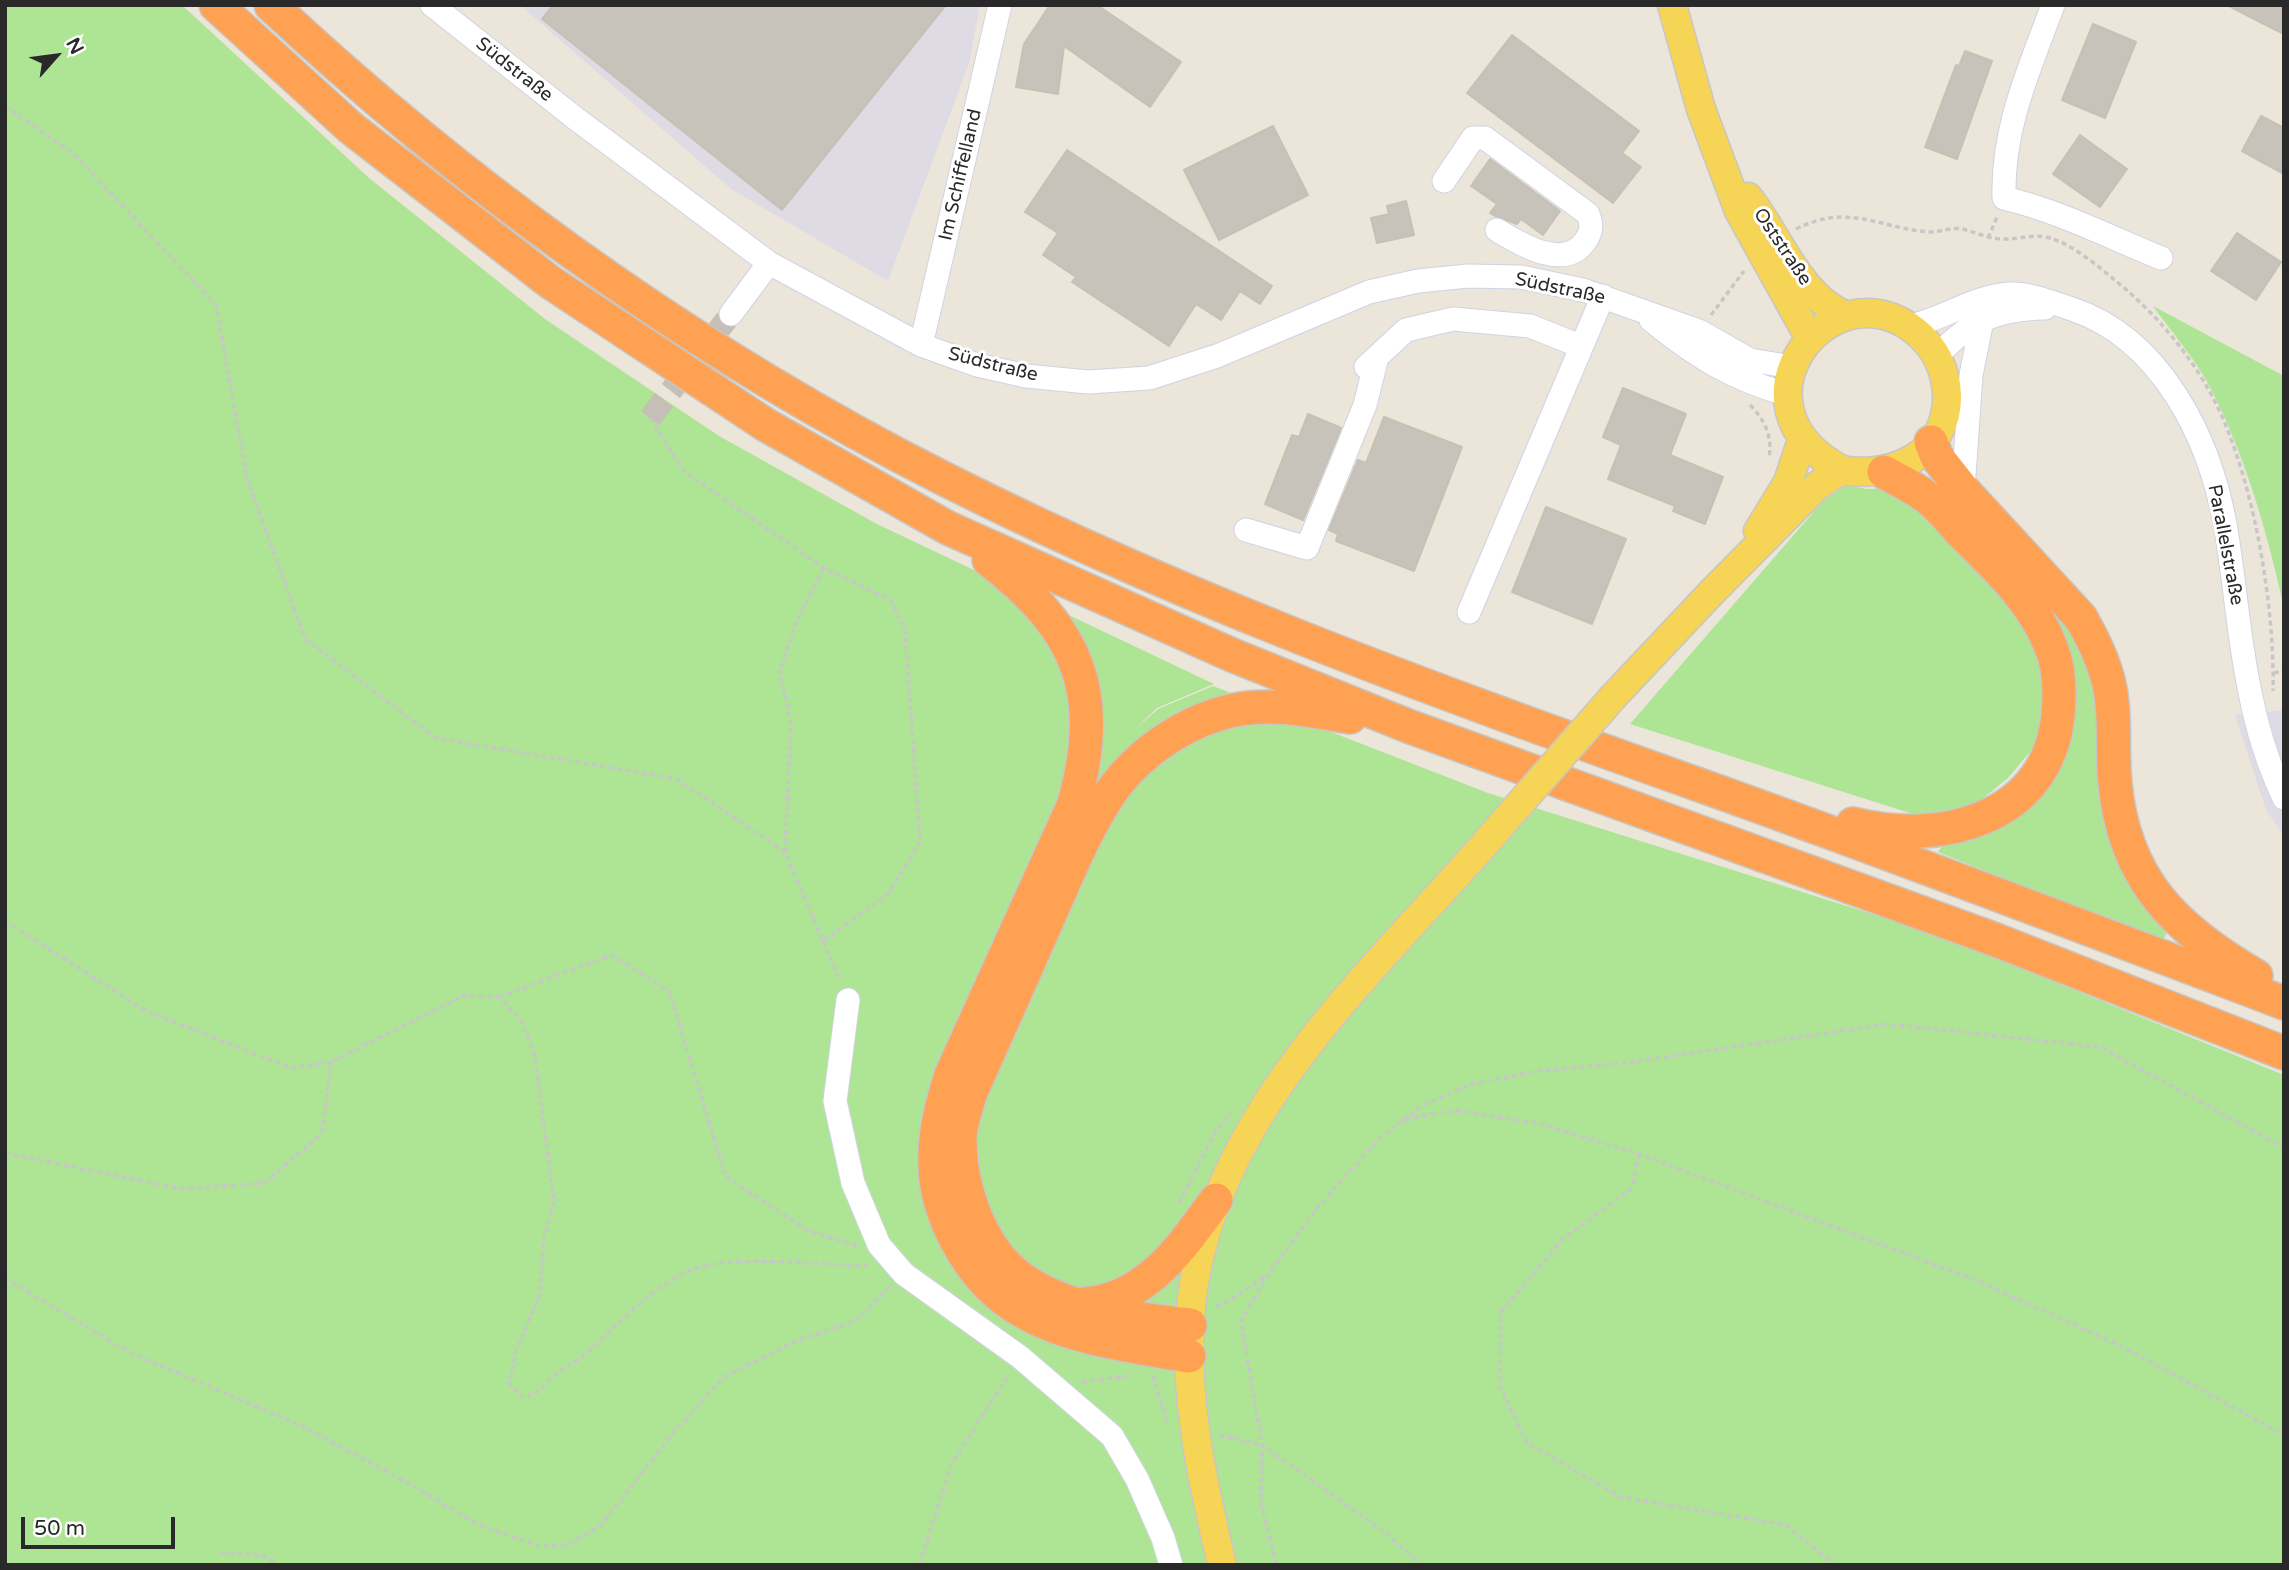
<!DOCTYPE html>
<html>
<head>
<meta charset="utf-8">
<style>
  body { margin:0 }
  #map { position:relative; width:2289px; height:1570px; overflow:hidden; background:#ece5da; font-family:"Varela Round",sans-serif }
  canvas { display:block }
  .frame { position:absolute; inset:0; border:7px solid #292929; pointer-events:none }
  .north { position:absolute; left:21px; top:21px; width:70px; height:70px; -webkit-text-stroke:5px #fff; paint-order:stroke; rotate:62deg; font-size:19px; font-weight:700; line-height:28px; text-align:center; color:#292929 }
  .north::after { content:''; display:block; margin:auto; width:24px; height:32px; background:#292929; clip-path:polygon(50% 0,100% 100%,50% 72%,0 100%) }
  .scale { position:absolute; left:21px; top:1517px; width:154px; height:32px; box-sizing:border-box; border:4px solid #292929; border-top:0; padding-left:9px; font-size:21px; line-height:24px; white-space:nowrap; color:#292929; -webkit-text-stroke:5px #fff; paint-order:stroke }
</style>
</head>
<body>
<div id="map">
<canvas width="2289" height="1570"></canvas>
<div class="frame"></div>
<div class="north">N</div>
<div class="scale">50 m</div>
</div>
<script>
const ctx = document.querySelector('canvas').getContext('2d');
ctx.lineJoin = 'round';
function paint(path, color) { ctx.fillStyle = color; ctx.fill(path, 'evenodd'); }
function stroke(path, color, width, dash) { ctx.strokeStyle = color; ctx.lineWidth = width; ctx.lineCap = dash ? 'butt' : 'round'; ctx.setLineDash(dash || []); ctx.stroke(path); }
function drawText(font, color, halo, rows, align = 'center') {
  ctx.font = font + ' "Varela Round",sans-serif'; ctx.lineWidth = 6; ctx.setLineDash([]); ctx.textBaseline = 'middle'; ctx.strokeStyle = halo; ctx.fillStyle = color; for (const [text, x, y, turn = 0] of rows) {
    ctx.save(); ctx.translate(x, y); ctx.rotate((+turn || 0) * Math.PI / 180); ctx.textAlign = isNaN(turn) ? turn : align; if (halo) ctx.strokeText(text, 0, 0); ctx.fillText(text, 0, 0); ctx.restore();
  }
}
const industrial = new Path2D(`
  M520,5H980L969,63L888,281L731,189Z
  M2284,710V836L2266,810L2235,715Z`);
const green = new Path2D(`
  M5,5H182L369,178L545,319L719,436L877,524L1214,684L1157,708L1133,731L1158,709L1213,686L1488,793L1939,935L2284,1075V1565H5Z
  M2153,306L2284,376V608C2268,534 2243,447 2206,380C2191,354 2170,330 2153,306Z
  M1847,485L1867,489L1888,488L1923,507L2032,629L2044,661V707L2039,741L2008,778L1981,800L1948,812L1916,815L1630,724L1824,500Z
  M2033,582L2085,649L2168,930L2162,942L1938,852L1946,841L2050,779L2070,738L2074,698Z`);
const building = new Path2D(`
  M553,5H946L782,210L542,19Z
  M1050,5H1097L1181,62L1150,107L1064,46L1058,94L1016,87L1024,44Z
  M2227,5H2284V34L2262,23Z
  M2093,24L2136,42L2105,118L2062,100Z
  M1512,35L1639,131L1622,153L1641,167L1613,203L1467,93Z
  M1965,51L1992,61L1957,159L1925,147L1956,65L1959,66Z
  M2261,116L2284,128V174L2242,151Z
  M1273,126L1308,195L1219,240L1184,170Z
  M2080,135L2127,169L2100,207L2053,174Z
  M1067,150L1272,286L1260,304L1240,291L1221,320L1196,304L1169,346L1072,282L1076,277L1043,255L1058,233L1025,212Z
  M1490,159L1560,211L1543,235L1521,219L1517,224L1495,216L1490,213L1497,204L1471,186Z
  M1406,201L1414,235L1377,243L1371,218L1389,214L1387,206Z
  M2237,233L2281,262L2256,300L2211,271Z
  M1623,388L1686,414L1670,455L1723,477L1705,524L1673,511L1675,506L1608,479L1621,445L1603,437Z
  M1308,414L1341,428L1303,520L1265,504L1292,435L1299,437Z
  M1384,417L1462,447L1414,571L1336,541L1338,534L1329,530L1358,460L1366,463Z
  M1546,507L1626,539L1592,624L1512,592Z`);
const minorTunnel = new Path2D(`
  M650,418L731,314`);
const path = new Path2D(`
  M5,106L73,153L216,305L247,478L305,639L436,738L677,779L785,852L840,981
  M1796,229C1849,202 1881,229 1930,232C1941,232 1951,227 1962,229C1976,232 1988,239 2003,239C2018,240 2034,233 2050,238C2073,245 2098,266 2116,281C2151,310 2179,341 2203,380C2251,457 2275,601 2273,691
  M1988,238L1997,217
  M1711,315L1744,271
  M1750,405C1764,419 1773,436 1769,457
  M650,418L684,471L824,568L891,600L905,630L920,842L888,894L823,941
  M2274,673L2284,670
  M785,852L791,724L780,671L797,620L824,568
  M5,921L146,1011L291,1068L331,1062L463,996L499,997L522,1022L535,1057L554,1202L544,1239L540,1294L516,1351L509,1384L523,1398C545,1391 541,1388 556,1374C564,1367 575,1363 583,1356C615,1328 655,1282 697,1268C738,1254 822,1266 868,1265
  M499,997L612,955L669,991L726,1177L807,1230L857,1246
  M1403,1120L1423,1105L1472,1084L1538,1071L1624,1063L1887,1024L2101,1047L2284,1148
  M5,1153L182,1189L265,1183L322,1133L331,1062
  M1639,1154L1632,1188L1563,1239L1501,1312L1500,1386L1527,1443L1621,1497L1786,1525L1835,1565
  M1179,1203L1213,1136L1231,1113
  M5,1278L131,1353L304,1427L415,1487L477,1524L539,1546L568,1545L601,1525L676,1430L724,1377L798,1340L855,1321L890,1287
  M1216,1305L1223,1304L1266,1276
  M1153,1376L1168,1425
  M1082,1382L1129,1376L1132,1373
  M1220,1435L1262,1445L1383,1531L1422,1565
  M220,1552L264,1556L278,1565
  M919,1565L952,1463L1009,1374
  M1277,1565L1261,1505L1262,1445L1241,1321L1268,1275L1317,1208L1379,1139L1402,1121L1430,1114L1458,1111L1537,1123L1639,1154L1973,1279L2121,1346L2284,1435`);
const minor = new Path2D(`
  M432,5L575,118L769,263L921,345L977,365L1026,376L1088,382L1149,378L1217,356L1369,292L1418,281L1468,276L1521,277L1583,290L1699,331L1750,360L1792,367
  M2053,5C2029,70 2002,128 2004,198C2059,211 2109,237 2161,258
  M1444,181L1473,138H1485L1588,214C1592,224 1592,231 1586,240C1565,272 1520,244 1497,230
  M731,314L769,263
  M1651,320C1694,355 1733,380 1787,394
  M1910,326C1944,319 1974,296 2010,294C2030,293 2053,303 2072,309C2161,339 2209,437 2225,524C2235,580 2238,637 2250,692C2257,729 2268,764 2284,798
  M921,345L1000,5
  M1937,356C1970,321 1996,309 2045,308
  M1366,367L1406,330L1453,319L1530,326L1580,346
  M1963,490L1971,375L1982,320
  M1246,530L1307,548L1365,405L1377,357
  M1469,612L1603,296
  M848,1000L835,1101L853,1183L879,1245L904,1274L1020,1357L1112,1436L1137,1479L1163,1538L1171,1565`);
const major = new Path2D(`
  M1672,5L1701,109L1739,211L1810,339
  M1748,197C1779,236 1799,297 1847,316
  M1758,531L1788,482L1802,440
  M1613,697L1712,592L1818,485L1842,470C1893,479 1948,454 1947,395C1946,370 1935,347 1915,331C1832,263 1719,405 1842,470
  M1222,1565C1206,1496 1190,1427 1189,1356C1184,1135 1363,985 1496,831`);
const highway = new Path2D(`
  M216,5L351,128L550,282L766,425L948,528L1232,655L1408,726L1996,940L2284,1053
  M271,5C458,180 672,335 898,455C1158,592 1433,690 1708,788C1901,857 2092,930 2284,1003
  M1931,442L1937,457L1963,490L2081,618C2095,643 2110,673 2112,703C2115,729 2112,756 2115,783C2124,880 2175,929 2256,976
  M989,560C1079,630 1105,692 1074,804L951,1075C942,1104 934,1133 935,1163C935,1214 969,1276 1011,1304C1060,1338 1131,1346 1189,1356
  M1853,824C1940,846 2048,820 2058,715C2060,693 2060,668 2051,647C2033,600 1994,565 1959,530C1949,519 1938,505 1925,496C1913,487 1898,480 1884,472
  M1085,1304C1148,1299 1182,1246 1216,1200
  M1190,1325C1137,1319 1076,1312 1030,1284C982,1256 959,1188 960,1135C961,1122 967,1107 970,1094C997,1034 1024,974 1050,914C1068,874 1085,831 1109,795C1138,752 1189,718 1240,709C1278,703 1313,711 1350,717`);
const majorBridge = new Path2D(`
  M1496,831L1613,697`);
const streetNames = [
  ["Südstraße",514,70,38],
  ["Im Schiffelland",961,175,-77],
  ["Oststraße",1782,247,56],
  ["Südstraße",1560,289,12],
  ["Südstraße",993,365,14],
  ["Parallelstraße",2225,545,79]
];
paint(industrial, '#dedbe4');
paint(green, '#aee594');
paint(building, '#c7c2ba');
stroke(building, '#c7c1b4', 2);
stroke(minorTunnel, '#c5bfb7', 23, [23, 11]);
stroke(minor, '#cfd3e3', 25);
stroke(major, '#c7c7c7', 31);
stroke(highway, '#c7c7c7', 36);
stroke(path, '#c7c7c7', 3.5, [5, 3.5]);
stroke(minor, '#fff', 23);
stroke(major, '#f6d456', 28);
stroke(highway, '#ffa152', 33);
stroke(majorBridge, '#c7c7c7', 31, []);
stroke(majorBridge, '#f6d456', 28);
drawText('19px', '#292929', '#fff', streetNames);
</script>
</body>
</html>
